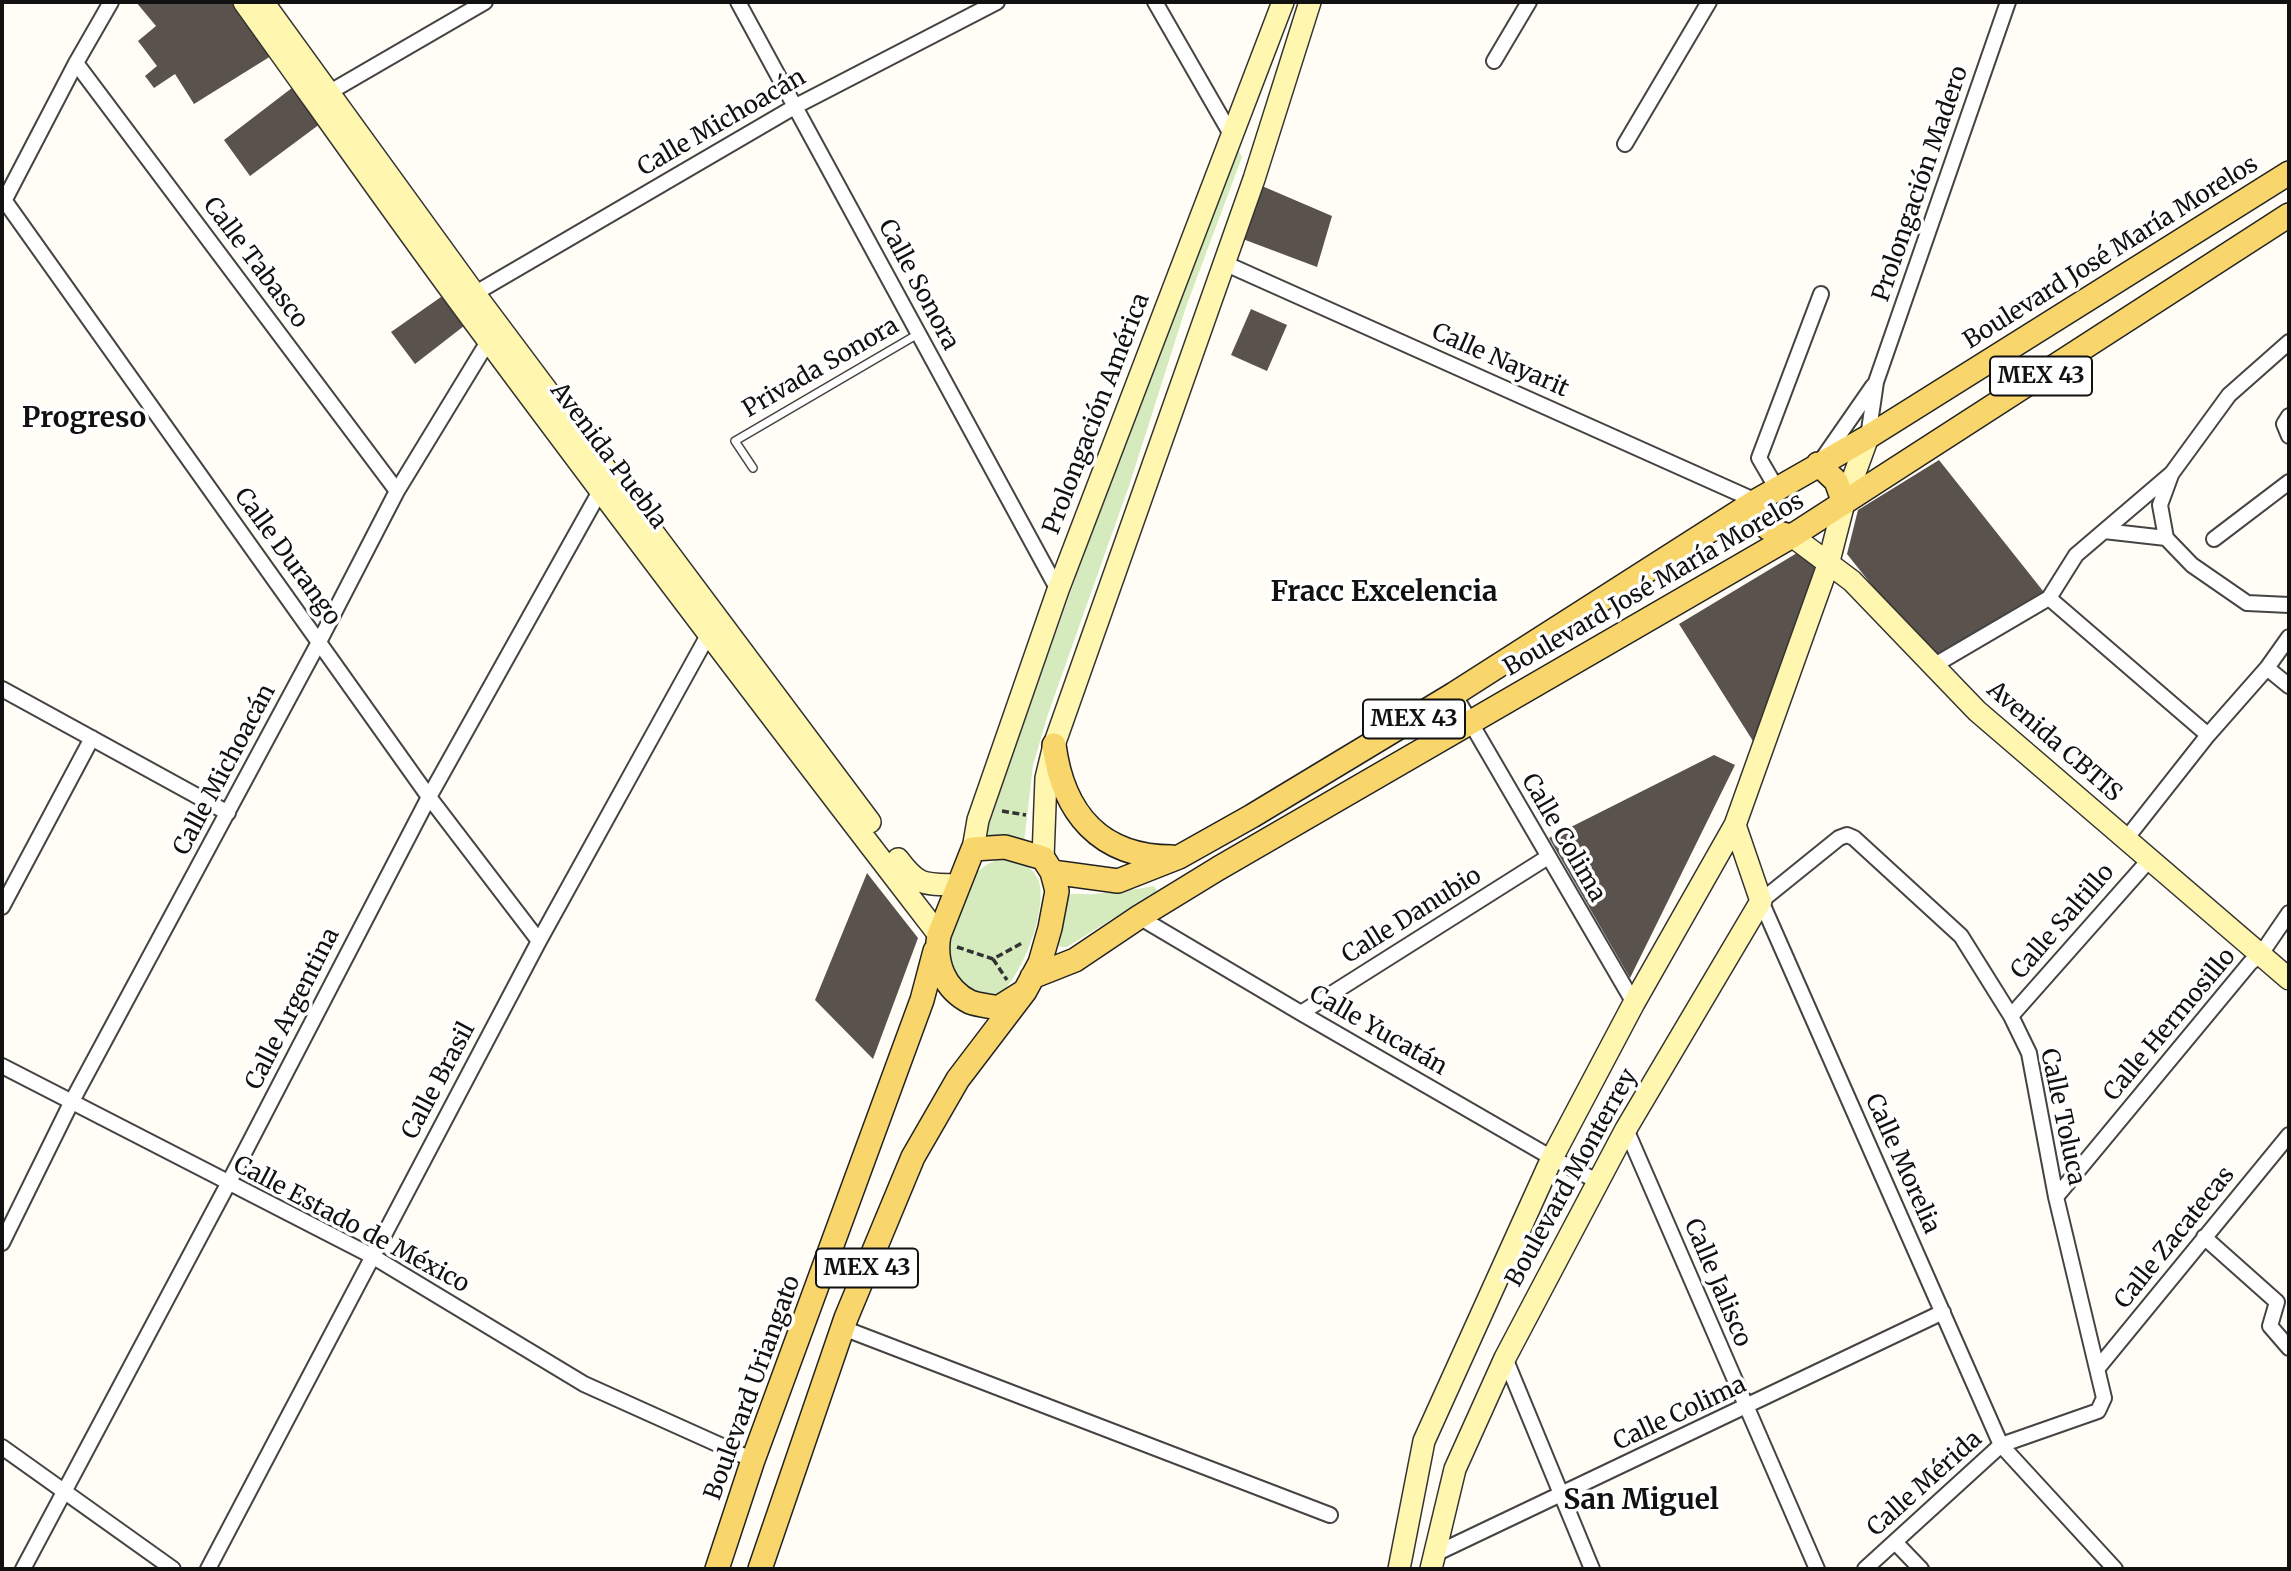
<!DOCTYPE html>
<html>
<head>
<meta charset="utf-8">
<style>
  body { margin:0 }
  #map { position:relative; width:2291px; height:1571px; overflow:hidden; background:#fffdf5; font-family:Merriweather,serif }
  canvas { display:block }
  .frame { position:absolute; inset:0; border:4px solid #111; pointer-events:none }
</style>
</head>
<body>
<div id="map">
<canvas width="2291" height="1571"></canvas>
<div class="frame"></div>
</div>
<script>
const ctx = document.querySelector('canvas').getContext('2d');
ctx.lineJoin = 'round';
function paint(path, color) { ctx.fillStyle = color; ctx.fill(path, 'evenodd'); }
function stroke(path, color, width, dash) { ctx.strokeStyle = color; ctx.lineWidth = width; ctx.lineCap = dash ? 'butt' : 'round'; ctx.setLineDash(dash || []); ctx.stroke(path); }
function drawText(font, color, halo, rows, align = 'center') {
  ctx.font = font + ' Merriweather,serif'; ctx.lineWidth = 7; ctx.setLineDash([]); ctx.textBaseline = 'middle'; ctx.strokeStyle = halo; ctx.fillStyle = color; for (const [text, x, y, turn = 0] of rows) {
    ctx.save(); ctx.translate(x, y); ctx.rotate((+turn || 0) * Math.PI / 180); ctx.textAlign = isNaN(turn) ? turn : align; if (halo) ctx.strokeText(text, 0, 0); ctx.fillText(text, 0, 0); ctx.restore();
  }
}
const green = new Path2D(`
  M1238,150L1242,157L1186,307L1130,483L1048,714L1033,765L1024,843L1017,839L984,835L1160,341Z
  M1008,857C1020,860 1032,867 1038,879C1050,906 1019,990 990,1000C986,1001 982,1000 979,1000L942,962C953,921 958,866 1008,857Z
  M1154,886L1157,891L1067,947H1061L1055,943L1066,896C1075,892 1084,895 1093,894C1114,892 1134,890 1154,886Z`);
const building = new Path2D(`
  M136,2H244L279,51L194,104L175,74L154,88L145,76L157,66L138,41L156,26Z
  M301,81L328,118L250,176L224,140Z
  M1262,186L1332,216L1317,267L1240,238Z
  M451,290L473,319L415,364L391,332Z
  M1251,309L1287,325L1267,371L1231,355Z
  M1939,460L2047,596L1934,663L1847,554L1858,510Z
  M1797,553L1825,574L1758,749L1679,624Z
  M1714,755L1735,765L1630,978L1549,838Z
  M867,873L918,938L873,1059L815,1000Z`);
const path = new Path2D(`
  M1002,811L1026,815
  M957,947L993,959L1024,942
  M993,959L1007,980`);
const lane = new Path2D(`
  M753,468L735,441L918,334`);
const street = new Path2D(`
  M738,2L1058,590
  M1155,2L1232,136
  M1494,61L1529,2
  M76,63L397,491
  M323,96L485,2
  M1625,144L1709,2
  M2,197L429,797L539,941
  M2,205L76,63L111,2
  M1224,263L1756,501
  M467,298L796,106L997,2
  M2289,416L2284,424L2289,436
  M1868,437L1876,382L2008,2
  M1823,458L1873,386
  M2171,475L2160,505L2166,538L2192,565L2247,603L2289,605
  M1777,489L1759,458L1821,294
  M2104,531L2166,538
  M2214,539L2289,482
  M2049,598L2208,735
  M1933,666L2049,598L2076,555L2172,473L2229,395L2289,342
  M2267,668L2289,686
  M2,689L228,813
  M1454,694L1634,1003
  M2126,839L2208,735L2267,668L2289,637
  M2,907L92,738
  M1139,917L1301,1013L1552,1158L1597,1181
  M1301,1013L1548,857
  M2011,1016L2150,859
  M2,1066L372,1256L584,1384L753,1460
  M1626,1129L1817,1569
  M2056,1197L2250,963L2261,954L2289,913
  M2204,1237L2277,1302
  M2,1243L71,1103L319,642L397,491L492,335
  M2277,1302L2270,1326L2289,1348
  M843,1328L1330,1515
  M1505,1358L1592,1569
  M2097,1369L2289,1135
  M2,1447L173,1569
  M1895,1542L1921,1569
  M1435,1554L1943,1312
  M23,1569L228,1184L429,797L604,484
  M208,1569L539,941L712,628
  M1865,1569L2001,1445L2098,1411L2104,1398L2056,1197L2029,1053L2011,1016L1961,936L1854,838L1847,835L1839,838L1761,901L2001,1445L2115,1569`);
const secondary = new Path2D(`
  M244,2C326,116 406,231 490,343C638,542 788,739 939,935
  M263,2L474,293L870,822
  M1792,536L1852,581L1977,711L2289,979
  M973,849L978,820L1058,590L1283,2
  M1043,858L1046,778L1054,745L1254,179L1310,2
  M898,859C919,887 924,884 958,885
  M1399,1569L1424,1441L1552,1158L1634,1003L1735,825L1828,565L1844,503L1868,437
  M1431,1569L1455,1469L1505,1358L1626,1129L1761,901L1735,825`);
const primary = new Path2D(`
  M1818,464L1836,481L1844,503
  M1756,501C1760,528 1767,531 1792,536
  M1054,745C1063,813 1100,857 1172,857
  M1052,872L1118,881L1179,857L1252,816L1454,694L1756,501L1868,437L2289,173
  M1032,977L1075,960L1139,917L1219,868L1792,536L2289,215
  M717,1569L753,1460L922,1000L935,951
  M760,1569L846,1318L913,1157L958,1079L1025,991L1040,963L1050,928L1057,891L1052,872L1043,858L1005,847L973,849L939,935C934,962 944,989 970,1002C978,1005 989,1006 998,1008L1025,991`);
const shields = [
  [2041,376,102],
  [1414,719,102],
  [867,1268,102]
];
const shieldNames = [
  ["MEX 43",2041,376],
  ["MEX 43",1414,719],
  ["MEX 43",867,1268]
];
const streetNames = [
  ["Calle Michoacán",722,123,-30],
  ["Prolongación Madero",1921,184,-71],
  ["Boulevard José María Morelos",2111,253,-32],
  ["Calle Tabasco",255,263,53],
  ["Calle Sonora",918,285,62],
  ["Calle Nayarit",1500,361,24],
  ["Privada Sonora",821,368,-30],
  ["Prolongación América",1097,414,-69],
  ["Avenida Puebla",608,456,53],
  ["Calle Durango",287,557,54],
  ["Boulevard José María Morelos",1654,585,-30],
  ["Avenida CBTIS",2054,742,41],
  ["Calle Michoacán",225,770,-62],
  ["Calle Colima",1563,838,60],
  ["Calle Danubio",1412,916,-32],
  ["Calle Saltillo",2063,922,-49],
  ["Calle Argentina",293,1009,-63],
  ["Calle Hermosillo",2170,1025,-50],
  ["Calle Yucatán",1378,1031,30],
  ["Calle Brasil",439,1081,-62],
  ["Calle Toluca",2062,1117,78],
  ["Calle Morelia",1902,1164,66],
  ["Boulevard Monterrey",1572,1178,-61],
  ["Calle Estado de México",351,1225,28],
  ["Calle Zacatecas",2175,1238,-51],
  ["Calle Jalisco",1717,1283,67],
  ["Boulevard Uriangato",753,1388,-70],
  ["Calle Colima",1680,1414,-25],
  ["Calle Mérida",1925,1484,-42]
];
const quarterNames = [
  ["Progreso",84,419],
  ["Fracc Excelencia",1384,593],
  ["San Miguel",1641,1501]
];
paint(green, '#d5ebbd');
paint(building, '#5a524d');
stroke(lane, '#444', 10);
stroke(street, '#444', 18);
stroke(secondary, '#333', 24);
stroke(primary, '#222', 26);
stroke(path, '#333', 3.5, [7, 3.5]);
stroke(lane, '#fff', 7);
stroke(street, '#fff', 14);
stroke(secondary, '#fff6b0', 21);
stroke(primary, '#f9d66b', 23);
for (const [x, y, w] of shields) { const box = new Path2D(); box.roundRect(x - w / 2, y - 19.5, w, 39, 5); ctx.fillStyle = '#fff'; ctx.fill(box); stroke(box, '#111', 2); }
drawText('bold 23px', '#111', null, shieldNames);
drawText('24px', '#111', '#fff', streetNames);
drawText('bold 28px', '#111', '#fff', quarterNames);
</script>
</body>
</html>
